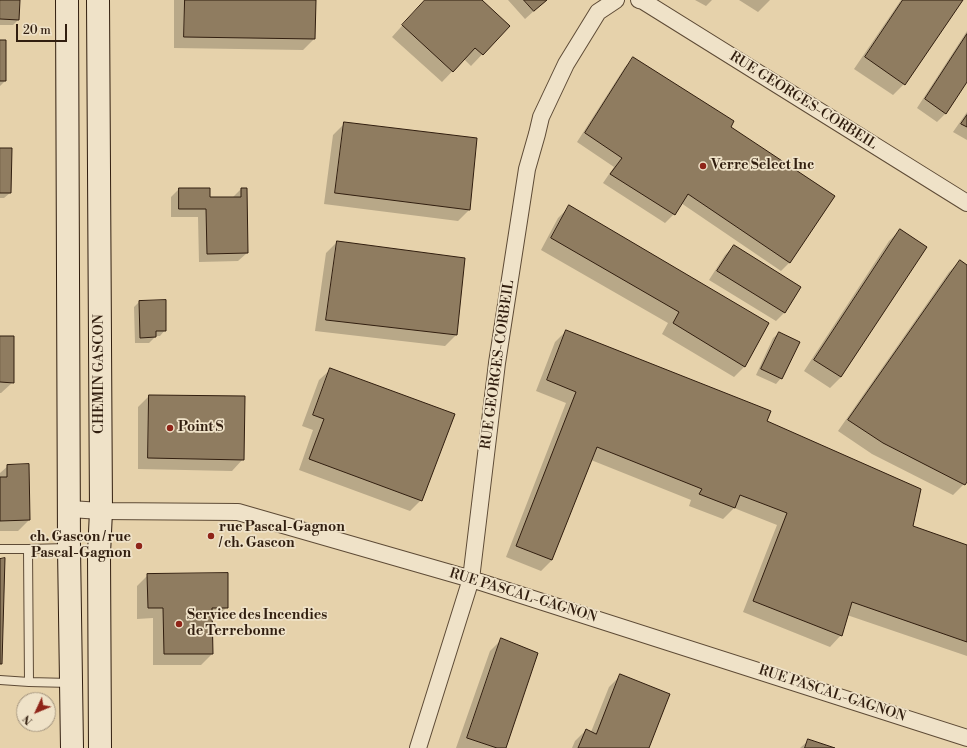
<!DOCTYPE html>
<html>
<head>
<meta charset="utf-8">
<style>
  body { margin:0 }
  #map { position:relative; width:967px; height:748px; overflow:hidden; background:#e6d2ab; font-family:"Libre Bodoni",serif }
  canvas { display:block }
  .north { position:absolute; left:16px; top:692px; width:40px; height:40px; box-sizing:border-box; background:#efe2c8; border:1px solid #a3947e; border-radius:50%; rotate:226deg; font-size:11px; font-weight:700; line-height:16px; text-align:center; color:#311e0f }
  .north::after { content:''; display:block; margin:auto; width:14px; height:18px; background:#8f2418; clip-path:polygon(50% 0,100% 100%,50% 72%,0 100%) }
  .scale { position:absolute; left:16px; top:24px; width:51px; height:18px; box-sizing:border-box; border:2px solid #311e0f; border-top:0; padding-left:5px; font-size:12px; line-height:14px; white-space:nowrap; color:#311e0f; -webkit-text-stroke:3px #efe2c8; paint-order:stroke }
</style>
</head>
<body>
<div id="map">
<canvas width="967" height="748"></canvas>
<div class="north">N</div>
<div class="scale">20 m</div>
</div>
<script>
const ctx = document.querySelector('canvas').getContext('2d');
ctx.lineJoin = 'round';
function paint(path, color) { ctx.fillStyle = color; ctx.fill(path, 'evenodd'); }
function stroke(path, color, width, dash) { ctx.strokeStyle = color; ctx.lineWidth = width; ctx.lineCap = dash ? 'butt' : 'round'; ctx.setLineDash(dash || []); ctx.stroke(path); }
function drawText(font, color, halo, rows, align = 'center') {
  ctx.font = font + ' "Libre Bodoni",serif'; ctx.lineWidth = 3.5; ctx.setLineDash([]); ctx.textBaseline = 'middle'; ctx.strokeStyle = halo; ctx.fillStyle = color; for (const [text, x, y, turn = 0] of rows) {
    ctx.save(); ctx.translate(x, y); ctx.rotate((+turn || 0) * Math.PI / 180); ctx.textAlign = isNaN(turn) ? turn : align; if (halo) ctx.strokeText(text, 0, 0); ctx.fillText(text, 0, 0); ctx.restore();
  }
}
const shadow = new Path2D(`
  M0,0L18,20L13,25H0Z
  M174,0H315L314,39L303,50L174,48Z
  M425,0H480L509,26L471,66L464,59L442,82L392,37Z
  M508,0H546L525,19Z
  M695,0H712L706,6Z
  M739,0H770L758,12Z
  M901,0H961L904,84L893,95L854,69Z
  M967,31V80L945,114L937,122L917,108Z
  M0,41L5,81L0,86Z
  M633,59L730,128L834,197L789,263L781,271L681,203L674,214L665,223L603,183L614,167L577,142L625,67Z
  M967,112V140L953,132Z
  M344,124L476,139L469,210L458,221L324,204L333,135Z
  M0,149L10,193L4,198H0Z
  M179,189L209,198H232L241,189L247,253L238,261L199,262L198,217H171V197Z
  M569,207L745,366L734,377L662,334L668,323L541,250L558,218Z
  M900,230L926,247L841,377L830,388L804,371L889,241Z
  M337,242L463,259L456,335L445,346L315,331L326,253Z
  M734,246L800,288L784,313L776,321L709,280L725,255Z
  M960,261L967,266V483L966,482L953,495L872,454L838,431L949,272Z
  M139,302L165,330L160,336H155V337L149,343H135L134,307Z
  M566,331L765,422L912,527L967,546V656L847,615L841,635L830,647L743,612L777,525L734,508L723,519L689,506L691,500L591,460L552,560L541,571L506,557L566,403L536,391L555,342Z
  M779,333L781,378L776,384L756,375L773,338Z
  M0,337L13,382L1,393H0Z
  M331,369L421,500L410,511L299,470L313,430L302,426L319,380Z
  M149,396L243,459L232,471L138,469V407Z
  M8,466L29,520L18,531H0V473Z
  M148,575L227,607L216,618H212V654L201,665H153V618L137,619V586Z
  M501,640L505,748H456L490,651Z
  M620,676L648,748H572L575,741L586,730L591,732L609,687Z
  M808,741L832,748H800Z`);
const building = new Path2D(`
  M0,0H20L19,20L0,19Z
  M185,0H316L315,39L184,37Z
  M425,0H482L510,26L483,55L475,48L453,72L402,25Z
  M524,0H547L534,11Z
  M903,0H963L905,85L865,57Z
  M967,34V82L946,114L925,99Z
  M0,40H6V81H0Z
  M633,57L734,121L731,127L835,196L790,263L688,194L675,215L610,174L622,158L585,133Z
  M967,115V127L961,124Z
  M344,122L477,138L470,210L335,193Z
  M0,148H12L11,193H0Z
  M179,188H210V197H241V188H247L248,253L207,254L206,209H179Z
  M569,205L769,323L745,367L673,323L679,312L551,238Z
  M900,229L927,247L841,377L814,360Z
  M337,241L465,258L457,335L326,320Z
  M734,245L801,287L785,313L717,271Z
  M960,260L967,265V482L965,485L883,443L848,420Z
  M166,300V331H156V337L140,338L139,301Z
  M566,330L771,411L767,421L921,489L913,526L967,545V642L852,602L842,636L753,601L787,513L740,495L735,508L699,494L702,489L597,447L552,560L516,546L576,392L547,380Z
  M779,332L800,342L782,379L761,369Z
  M0,336H14V383L0,382Z
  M330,368L455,414L422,501L309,459L324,419L313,415Z
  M149,395L245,396L244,460L148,458Z
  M29,464L30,520L0,521V477H7V465Z
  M5,558L2,664H0V559Z
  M228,573V608H212L213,654H164L163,608H148L147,574Z
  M501,638L538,653L506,748H497L467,738Z
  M620,674L670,694L649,748H578L586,729L596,734Z
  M808,739L835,748H805Z`);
const service = new Path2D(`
  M68,548L28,549L29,682L70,683
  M0,549H28
  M0,680L29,682`);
const minor = new Path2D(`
  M639,0L643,1L967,203
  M70,509L101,511L238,512L471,579L967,738
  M418,748L471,579L497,363L527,169L537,134L541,117L566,64L598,12L616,0`);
const secondary = new Path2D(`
  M67,0L69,548L72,748
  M98,0L101,511L99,554L100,748`);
const markers = [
  [703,166,4,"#8f2418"],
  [170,428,4,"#8f2418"],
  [211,536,4,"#8f2418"],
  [139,546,4,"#8f2418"],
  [179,624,4,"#8f2418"]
];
const streetNames = [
  ["RUE GEORGES-CORBEIL",803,101,32],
  ["RUE GEORGES-CORBEIL",498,365,-82],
  ["CHEMIN GASCON",100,374,-90],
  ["RUE PASCAL-GAGNON",523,596,17],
  ["RUE PASCAL-GAGNON",832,694,18]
];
const poiNames = [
  ["Verre Select Inc",711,166],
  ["Point S",178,428],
  ["rue Pascal-Gagnon",219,528],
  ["/ ch. Gascon",219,544],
  ["ch. Gascon / rue",131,538,"right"],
  ["Pascal-Gagnon",131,554,"right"],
  ["Service des Incendies",187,616],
  ["de Terrebonne",187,632]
];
paint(shadow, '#0003');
paint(building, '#8f7c60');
stroke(building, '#311e0f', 1);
stroke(service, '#5e4b36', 10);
stroke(minor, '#5e4b36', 18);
stroke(secondary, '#311e0f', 24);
stroke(service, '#efe2c8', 8);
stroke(minor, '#efe2c8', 16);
stroke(secondary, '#efe2c8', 22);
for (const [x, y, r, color] of markers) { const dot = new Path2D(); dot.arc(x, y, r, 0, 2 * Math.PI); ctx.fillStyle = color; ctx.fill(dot); stroke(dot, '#efe2c8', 1.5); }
drawText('14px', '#311e0f', '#efe2c8', streetNames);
drawText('bold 14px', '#311e0f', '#efe2c8', poiNames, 'left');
</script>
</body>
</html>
